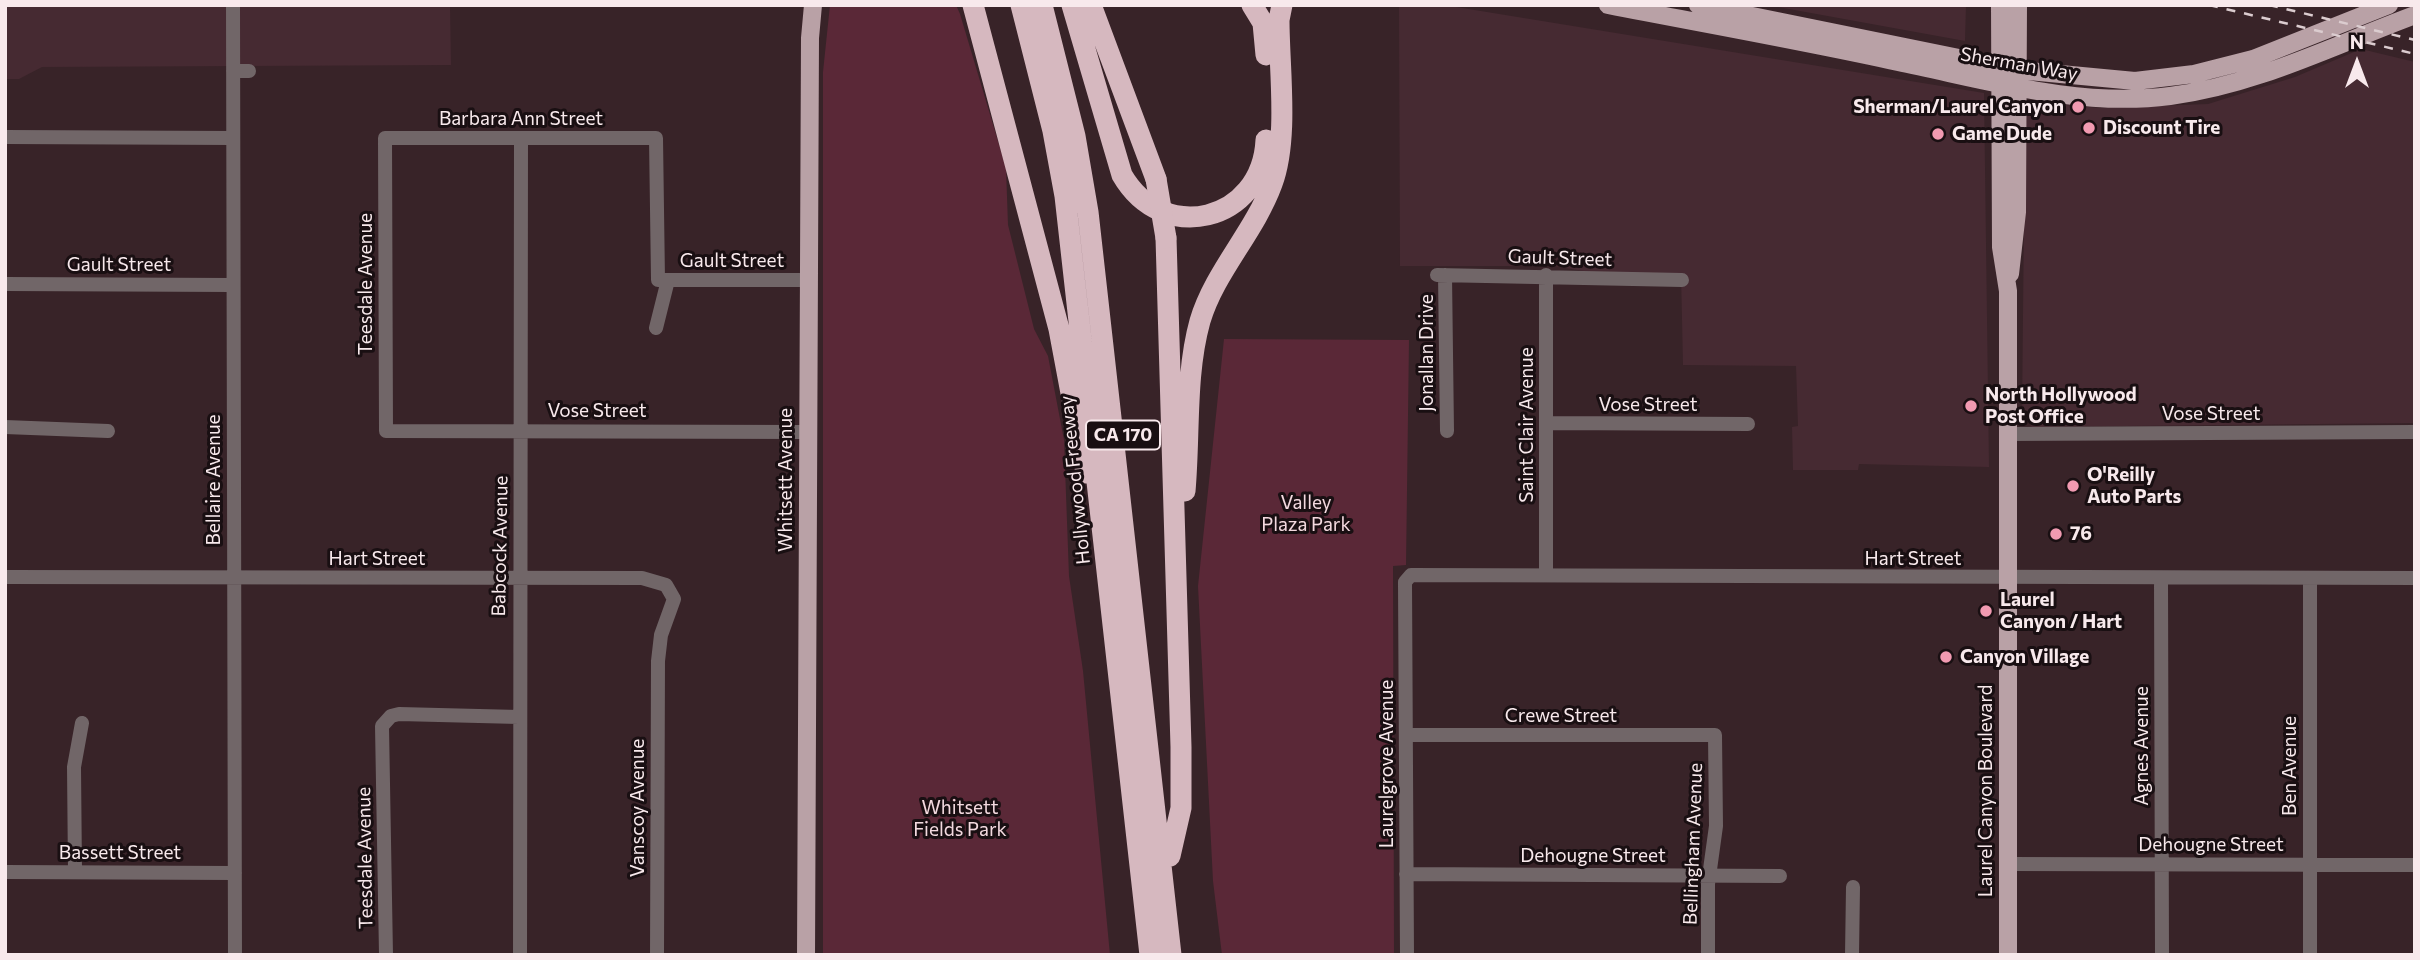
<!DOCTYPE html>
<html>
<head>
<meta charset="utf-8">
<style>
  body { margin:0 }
  #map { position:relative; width:2420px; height:960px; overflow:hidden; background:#382328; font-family:Commissioner,sans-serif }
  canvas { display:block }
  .frame { position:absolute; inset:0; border:7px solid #f8e9ec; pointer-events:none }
  .north { position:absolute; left:2322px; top:28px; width:70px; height:70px; -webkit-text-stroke:5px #190f12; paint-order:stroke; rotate:0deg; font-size:19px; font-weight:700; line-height:28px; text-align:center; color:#f8e9ec }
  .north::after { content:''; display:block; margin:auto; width:24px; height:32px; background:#f8e9ec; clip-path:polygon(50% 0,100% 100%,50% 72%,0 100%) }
</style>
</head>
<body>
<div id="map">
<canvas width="2420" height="960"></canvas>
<div class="frame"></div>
<div class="north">N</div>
</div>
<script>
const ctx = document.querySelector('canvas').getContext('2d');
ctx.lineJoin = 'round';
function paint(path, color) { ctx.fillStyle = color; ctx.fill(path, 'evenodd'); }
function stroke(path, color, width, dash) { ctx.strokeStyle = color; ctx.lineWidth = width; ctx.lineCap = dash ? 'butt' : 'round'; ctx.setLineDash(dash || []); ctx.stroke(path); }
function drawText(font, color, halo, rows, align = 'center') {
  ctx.font = font + ' Commissioner,sans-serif'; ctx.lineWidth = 6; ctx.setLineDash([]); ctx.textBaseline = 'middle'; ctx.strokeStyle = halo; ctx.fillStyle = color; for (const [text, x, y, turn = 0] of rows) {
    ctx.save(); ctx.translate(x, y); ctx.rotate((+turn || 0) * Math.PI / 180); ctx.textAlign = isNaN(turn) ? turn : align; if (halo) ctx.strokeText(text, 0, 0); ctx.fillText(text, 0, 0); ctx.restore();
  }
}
const built = new Path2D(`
  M5,5H450L451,65L42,67L19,79H5Z
  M1399,5H1444L1984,93L1989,467L1859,464L1858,470H1793L1792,427L1798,426L1796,366L1683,365L1681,274L1590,272L1553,266H1400Z
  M1767,5H1966L1965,41Z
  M2361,49L2415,62V423L2032,427L2022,415L2025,112L2034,102L2100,108L2208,104L2295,77Z`);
const green = new Path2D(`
  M830,5H956L960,14L1006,168L1008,225L1034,329L1048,356L1064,440L1069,576L1083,671L1110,955H823V72Z
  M1224,339L1409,340L1406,565L1393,566L1394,955H1222L1213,881L1198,586Z`);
const minor = new Path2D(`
  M233,5L235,955
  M233,71H249
  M5,137L233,138
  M1437,275L1682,280
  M1445,275L1447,431
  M1546,275V575
  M807,280H658L656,138H385L386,431L807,432
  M5,284L232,285
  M656,328L668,280
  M1547,423L1748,424
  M5,427L108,431
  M2007,434L2415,432
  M5,577L642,578L666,585L674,599L661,635L658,661L657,955
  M2161,578L2162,955
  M1406,735H1715L1716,826L1708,884V955
  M2008,864L2415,865
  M5,872L235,873
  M75,872L74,767L82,723
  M1406,874L1780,876
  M386,955L382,726L391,716L399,714L519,717
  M520,955L521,138
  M1407,955L1405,582L1411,575L2415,578
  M1852,955L1853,887
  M2310,955V578`);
const major = new Path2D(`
  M1608,5C1705,24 1802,41 1898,62C1987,80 2078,108 2170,96C2256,85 2334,45 2415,15
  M1698,5L2018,70L2135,81L2194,74L2253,59L2389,5
  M2000,5L2001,247L2008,291V955
  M2010,274L2017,212L2018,5
  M806,955L810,38L813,5`);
const highway = new Path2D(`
  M973,5L1059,329L1086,473
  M1021,5L1053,131L1065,196L1150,955
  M1042,5L1075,136L1088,212L1171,955
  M1072,5L1122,175C1163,246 1262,222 1266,140
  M1091,5L1156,179
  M1252,5L1263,23L1266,55
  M1166,238L1181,747V808L1170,856
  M1185,491C1190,435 1185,375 1200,321C1215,271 1254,233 1272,184C1289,138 1279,69 1279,20L1282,5`);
const rail = new Path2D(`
  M2209,5L2415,54
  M2269,5L2415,40`);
const highwayBridge = new Path2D(`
  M1156,179L1166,238`);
const markers = [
  [2078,107,7,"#f19ab1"],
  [2089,128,7,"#f19ab1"],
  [1938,134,7,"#f19ab1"],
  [1971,406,7,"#f19ab1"],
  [2073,486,7,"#f19ab1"],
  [2056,534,7,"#f19ab1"],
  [1986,611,7,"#f19ab1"],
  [1946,657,7,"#f19ab1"]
];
const shields = [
  [1123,435,74]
];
const shieldNames = [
  ["CA 170",1123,435]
];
const streetNames = [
  ["Sherman Way",2019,64,10],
  ["Barbara Ann Street",521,119],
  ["Gault Street",1560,258,2],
  ["Gault Street",732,261],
  ["Gault Street",119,265],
  ["Teesdale Avenue",366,284,-90],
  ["Jonallan Drive",1427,353,-90],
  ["Vose Street",1648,405],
  ["Vose Street",597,411],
  ["Vose Street",2211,414],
  ["Saint Clair Avenue",1527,425,-90],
  ["Bellaire Avenue",214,480,-90],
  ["Whitsett Avenue",786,480,-90],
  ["Hollywood Freeway",1075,480,-96],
  ["Babcock Avenue",500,546,-89],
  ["Hart Street",377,559],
  ["Hart Street",1913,559],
  ["Crewe Street",1561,716],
  ["Agnes Avenue",2142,746,-90],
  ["Laurelgrove Avenue",1387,764,-90],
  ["Ben Avenue",2290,766,-90],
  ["Laurel Canyon Boulevard",1986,791,-90],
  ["Vanscoy Avenue",638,808,-90],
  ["Bellingham Avenue",1693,844,-88],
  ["Dehougne Street",2211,845],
  ["Bassett Street",120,853],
  ["Dehougne Street",1593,856],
  ["Teesdale Avenue",365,858,-91]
];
const poiNames = [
  ["Sherman/Laurel Canyon",2064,107,"right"],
  ["Discount Tire",2103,128],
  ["Game Dude",1952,134],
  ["North Hollywood",1985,395],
  ["Post Office",1985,417],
  ["O'Reilly",2087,475],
  ["Auto Parts",2087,497],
  ["76",2070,534],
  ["Laurel",2000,600],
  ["Canyon / Hart",2000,622],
  ["Canyon Village",1960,657]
];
const parkNames = [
  ["Valley",1306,503],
  ["Plaza Park",1306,525],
  ["Whitsett",960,808],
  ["Fields Park",960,830]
];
paint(built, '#462a32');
paint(green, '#5a2837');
stroke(minor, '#716668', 14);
stroke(major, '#b9a1a6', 18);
stroke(highway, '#d6b8bf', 21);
stroke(rail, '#dbcccf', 2.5, [9, 9]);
stroke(highwayBridge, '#d6b8bf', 21);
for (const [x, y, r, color] of markers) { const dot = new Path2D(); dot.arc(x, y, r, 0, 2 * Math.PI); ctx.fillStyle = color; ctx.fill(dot); stroke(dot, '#190f12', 2.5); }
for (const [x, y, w] of shields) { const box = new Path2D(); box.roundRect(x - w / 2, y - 14.5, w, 29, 5); ctx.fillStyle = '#190f12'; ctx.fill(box); stroke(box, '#f8e9ec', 2); }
drawText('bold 18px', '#f8e9ec', null, shieldNames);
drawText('19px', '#f8e9ec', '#190f12', streetNames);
drawText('bold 19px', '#f8e9ec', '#190f12', poiNames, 'left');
drawText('19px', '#f3d9df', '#190f12', parkNames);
</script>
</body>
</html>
